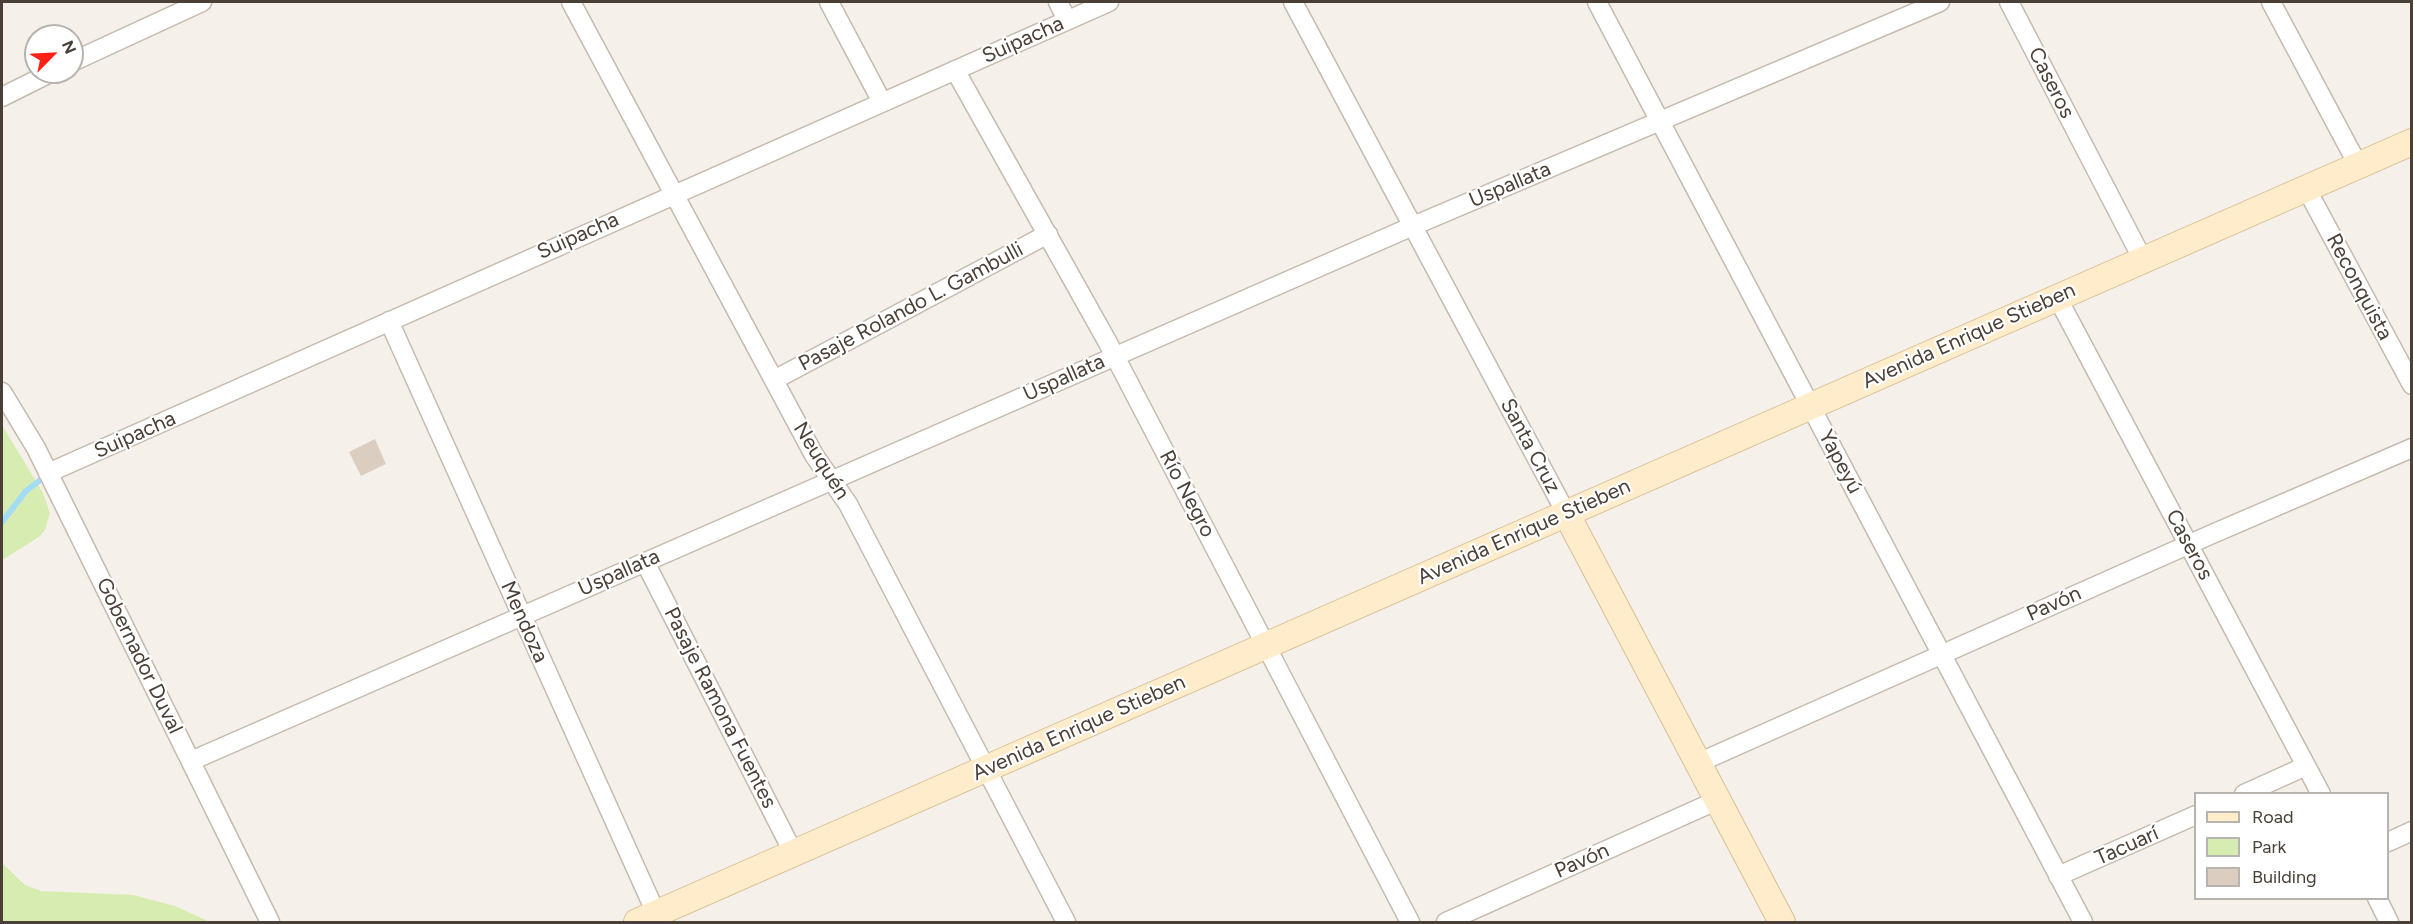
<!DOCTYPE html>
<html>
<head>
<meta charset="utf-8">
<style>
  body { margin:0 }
  #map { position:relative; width:2413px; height:924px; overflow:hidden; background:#f5f0e9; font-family:Figtree,sans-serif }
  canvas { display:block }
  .frame { position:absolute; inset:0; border:3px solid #4a4037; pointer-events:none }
  .legend { position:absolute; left:2194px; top:792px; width:195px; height:108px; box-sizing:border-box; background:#fff; border:2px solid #b7b3af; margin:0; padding:8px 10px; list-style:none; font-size:18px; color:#4a4037 }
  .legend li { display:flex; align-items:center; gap:12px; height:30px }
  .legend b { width:30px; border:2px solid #b7b3af }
  .north { position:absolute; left:24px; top:24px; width:60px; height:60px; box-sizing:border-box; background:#fff; border:2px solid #b7b3af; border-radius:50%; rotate:66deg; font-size:16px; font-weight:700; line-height:24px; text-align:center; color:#4a4037 }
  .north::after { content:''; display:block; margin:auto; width:21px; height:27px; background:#ff2117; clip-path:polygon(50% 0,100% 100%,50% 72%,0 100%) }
</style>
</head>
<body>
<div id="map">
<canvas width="2413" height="924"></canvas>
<div class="frame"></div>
<ul class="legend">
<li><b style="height:8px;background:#ffecca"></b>Road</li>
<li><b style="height:16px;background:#d7ecb0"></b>Park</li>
<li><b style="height:16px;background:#dbcec1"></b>Building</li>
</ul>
<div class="north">N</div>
</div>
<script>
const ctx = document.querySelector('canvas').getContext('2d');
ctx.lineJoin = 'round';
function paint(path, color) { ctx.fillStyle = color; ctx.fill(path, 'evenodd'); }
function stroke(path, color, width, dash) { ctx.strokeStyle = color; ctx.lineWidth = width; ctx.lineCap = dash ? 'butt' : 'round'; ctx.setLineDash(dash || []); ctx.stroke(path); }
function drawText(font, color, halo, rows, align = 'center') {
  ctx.font = font + ' Figtree,sans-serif'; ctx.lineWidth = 4.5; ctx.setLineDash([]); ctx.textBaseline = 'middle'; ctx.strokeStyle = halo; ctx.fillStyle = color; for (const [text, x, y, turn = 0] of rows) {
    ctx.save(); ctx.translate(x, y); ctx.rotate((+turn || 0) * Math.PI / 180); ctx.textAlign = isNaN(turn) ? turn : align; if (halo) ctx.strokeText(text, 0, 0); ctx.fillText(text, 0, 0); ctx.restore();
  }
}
const green = new Path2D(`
  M2,425L43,493L50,513L45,530L39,537L2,560Z
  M2,863L25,885L41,891L133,895L175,906L210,922H2Z`);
const stream = new Path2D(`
  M2,522L26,491L48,474`);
const building = new Path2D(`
  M375,439L386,464L361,476L349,452Z`);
const minor = new Path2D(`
  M571,2L814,455L848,504L1066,922
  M829,2L882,102
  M1058,2L1067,20
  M1293,2L1566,513
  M1597,2L2083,922
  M2009,2L2143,260
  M2271,2L2358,165
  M72,62L202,2
  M955,70L1107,341L1410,922
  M2,97L52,72
  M2306,188L2412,385
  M2057,297L2321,794
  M389,321L660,922
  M774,380L1048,234
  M2,392L36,448L270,922
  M48,473L1109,2
  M645,562L794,854
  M191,761L1413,226L1940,2
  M1698,763L2210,535L2412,448
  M2244,794L2306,766
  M2388,842L2412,831
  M2058,876L2196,815
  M2377,898L2389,922
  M1446,922L1718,800`);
const secondary = new Path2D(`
  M1566,513L1782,922
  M637,922L2412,142`);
const streetNames = [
  ["Suipacha",1023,40,-24],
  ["Caseros",2051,83,63],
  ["Uspallata",1510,185,-23],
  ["Suipacha",578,236,-24],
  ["Reconquista",2359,287,62],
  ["Pasaje Rolando L. Gambulli",911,307,-28],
  ["Avenida Enrique Stieben",1969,336,-24],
  ["Uspallata",1064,378,-24],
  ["Suipacha",135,435,-24],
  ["Santa Cruz",1530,446,62],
  ["Neuquén",821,461,58],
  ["Yapeyú",1840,462,62],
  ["Río Negro",1187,494,62],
  ["Avenida Enrique Stieben",1524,532,-24],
  ["Caseros",2189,545,62],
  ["Uspallata",619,573,-24],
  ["Pavón",2054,604,-24],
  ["Mendoza",524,622,66],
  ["Gobernador Duval",139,656,64],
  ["Pasaje Ramona Fuentes",720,708,63],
  ["Avenida Enrique Stieben",1079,728,-24],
  ["Tacuarí",2127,846,-24],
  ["Pavón",1582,861,-24]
];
paint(green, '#d7ecb0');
stroke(stream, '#a3dcf5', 6);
paint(building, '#dbcec1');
stroke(minor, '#c5baae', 21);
stroke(secondary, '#d8c097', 28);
stroke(minor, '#fff', 18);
stroke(secondary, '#ffecca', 26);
drawText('21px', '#4a4037', '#fff', streetNames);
</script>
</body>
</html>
